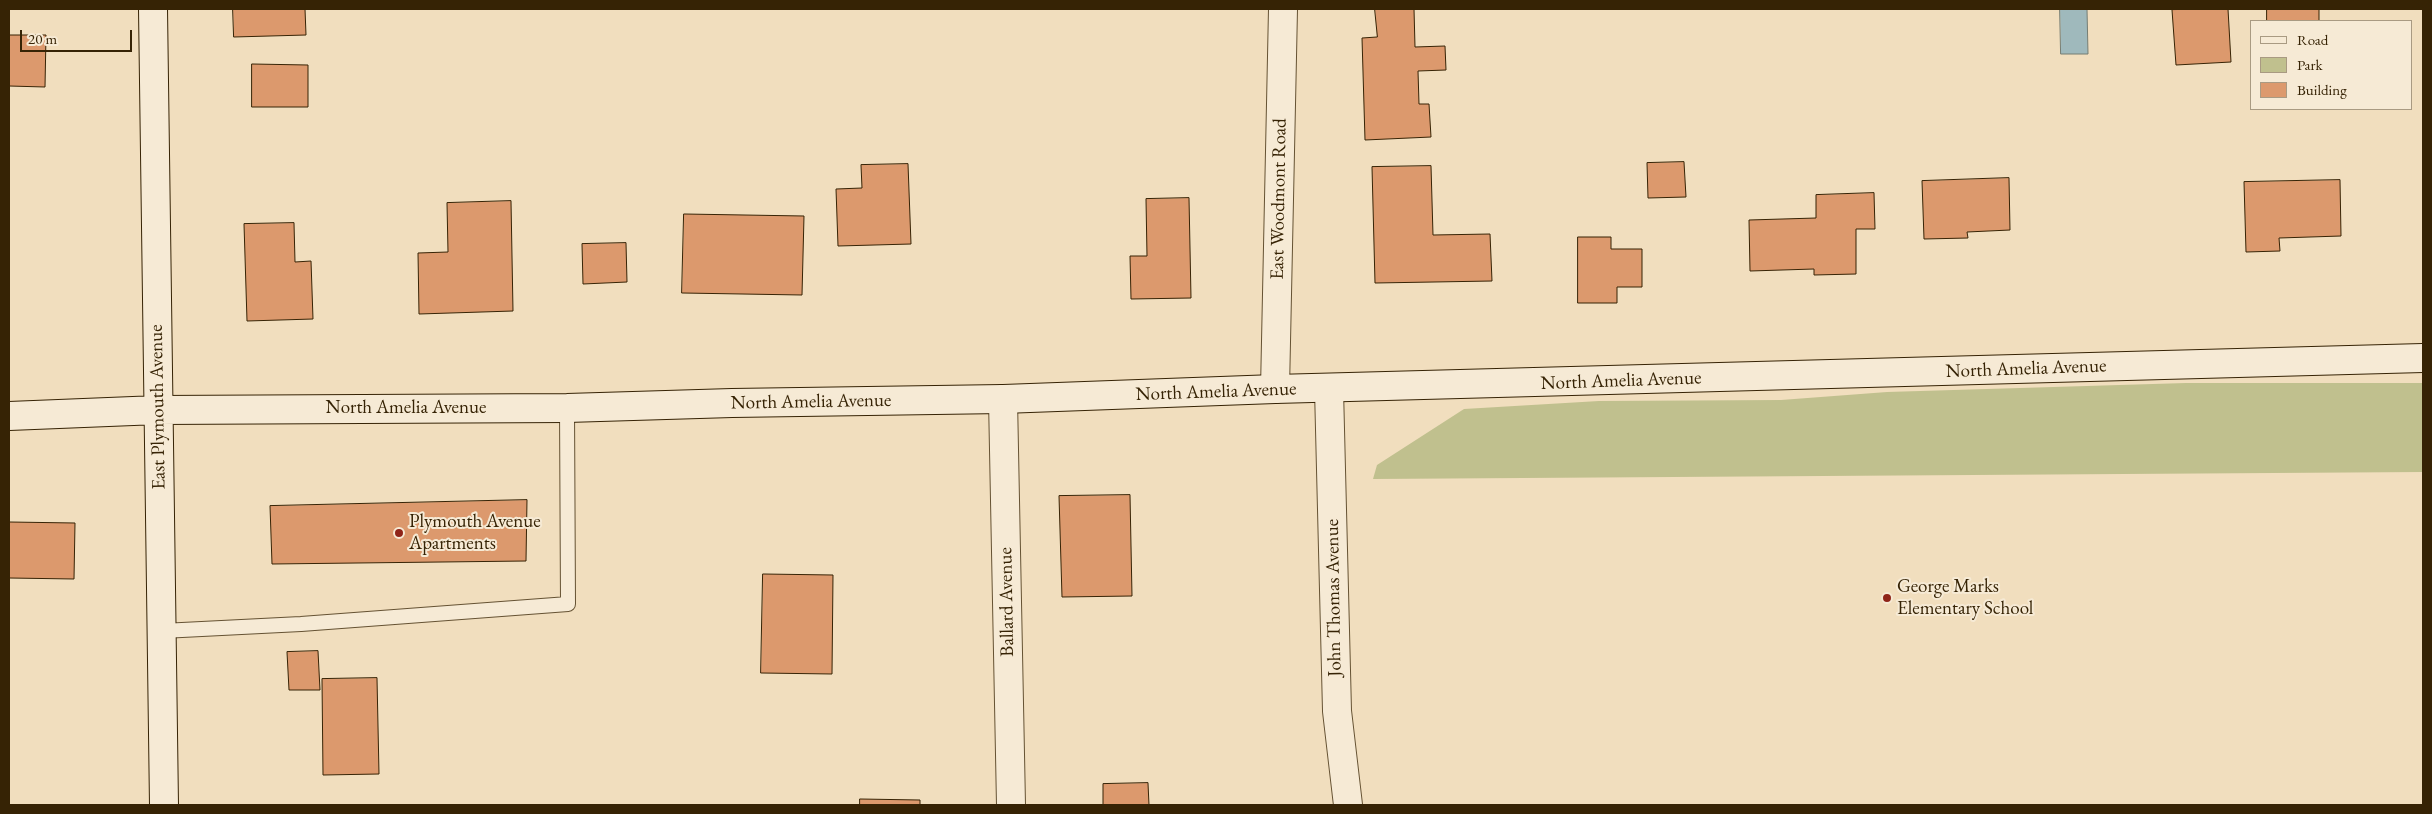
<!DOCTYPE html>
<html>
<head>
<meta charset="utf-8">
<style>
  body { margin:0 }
  #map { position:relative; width:2432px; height:814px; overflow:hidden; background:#f1debe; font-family:"EB Garamond",serif }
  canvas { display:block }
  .frame { position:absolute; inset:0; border:10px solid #362305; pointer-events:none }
  .legend { position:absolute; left:2250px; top:20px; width:162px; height:90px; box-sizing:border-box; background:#f6ead5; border:1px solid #a99a82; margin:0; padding:6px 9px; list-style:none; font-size:15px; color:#362305 }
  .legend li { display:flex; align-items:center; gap:10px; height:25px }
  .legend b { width:25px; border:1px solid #a99a82 }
  .scale { position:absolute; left:20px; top:30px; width:112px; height:22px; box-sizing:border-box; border:2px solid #362305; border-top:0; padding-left:6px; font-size:15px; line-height:18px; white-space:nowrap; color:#362305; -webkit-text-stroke:4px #f6ead5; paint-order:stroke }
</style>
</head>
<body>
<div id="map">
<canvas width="2432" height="814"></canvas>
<div class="frame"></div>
<ul class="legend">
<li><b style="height:6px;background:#f6ead5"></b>Road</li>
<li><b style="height:14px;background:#c0c08e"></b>Park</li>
<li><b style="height:14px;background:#dc996d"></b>Building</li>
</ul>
<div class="scale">20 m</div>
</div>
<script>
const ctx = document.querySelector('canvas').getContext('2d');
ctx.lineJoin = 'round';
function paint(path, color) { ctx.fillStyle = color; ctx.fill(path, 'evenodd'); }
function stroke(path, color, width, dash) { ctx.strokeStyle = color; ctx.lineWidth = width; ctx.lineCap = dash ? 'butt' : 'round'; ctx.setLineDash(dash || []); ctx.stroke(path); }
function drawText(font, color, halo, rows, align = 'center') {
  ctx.font = font + ' "EB Garamond",serif'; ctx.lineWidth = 4; ctx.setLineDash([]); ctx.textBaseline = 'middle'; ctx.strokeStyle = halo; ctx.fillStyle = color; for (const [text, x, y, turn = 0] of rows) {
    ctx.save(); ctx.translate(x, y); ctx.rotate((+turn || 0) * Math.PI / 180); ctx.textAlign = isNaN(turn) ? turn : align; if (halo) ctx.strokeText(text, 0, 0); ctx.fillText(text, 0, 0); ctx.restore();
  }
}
const green = new Path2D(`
  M2186,383H2423V472L1373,479L1377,465L1464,409L1599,401L1781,400L1887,392Z`);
const water = new Path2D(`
  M2060,9H2087L2088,54H2061Z`);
const building = new Path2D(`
  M233,9H305L306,35L234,37Z
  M1375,9H1414L1415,47L1445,46L1446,70L1418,71L1419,104H1429L1431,137L1365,140L1362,38L1377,37Z
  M2228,9L2231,62L2176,65L2172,10Z
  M2267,9H2319V21H2267Z
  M9,35H46L45,87L9,86Z
  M252,64L308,65V107H252Z
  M1684,162L1686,197L1648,198L1647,163Z
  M908,164L911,244L838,246L836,189L862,188L861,165Z
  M1431,166L1433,235L1490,234L1492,281L1375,283L1372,167Z
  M2009,178L2010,230L1967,232L1968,238L1924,239L1922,181Z
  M2340,180L2341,236L2279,238L2280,251L2246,252L2244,182Z
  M1874,193L1875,229H1856V274L1814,275V269L1750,271L1749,220L1816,218V195Z
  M1189,198L1191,298L1131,299L1130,256H1147L1146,199Z
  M511,201L513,311L419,314L418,253L448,252L447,203Z
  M684,214L804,216L802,295L682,293Z
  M294,223L295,262L311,261L313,319L247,321L244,224Z
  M1578,237H1611V249H1642V287H1617V303H1578Z
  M626,243L627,282L583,284L582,244Z
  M1130,495L1132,596L1062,597L1059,496Z
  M527,500L526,561L272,564L270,506Z
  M9,522L75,523L74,579L9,578Z
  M763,574L833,575L832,674L761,673Z
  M318,651L320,690H289L287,652Z
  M377,678L379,774L323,775L322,679Z
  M1148,783L1149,805H1103V784Z
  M860,799L920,800V805H860Z`);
const lane = new Path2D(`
  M162,631L301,624L568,604L567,408`);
const street = new Path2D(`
  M1275,389L1283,9
  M1329,389L1337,711L1348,805
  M1003,399L1011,805`);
const secondary = new Path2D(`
  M153,9L164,805
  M9,416L158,410L567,408L732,403L1003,399L1275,389L2423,358`);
const markers = [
  [399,533,5,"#8f2418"],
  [1887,598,5,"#8f2418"]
];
const streetNames = [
  ["East Woodmont Road",1279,199,-89],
  ["North Amelia Avenue",2026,369,-2],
  ["North Amelia Avenue",1621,381,-2],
  ["North Amelia Avenue",1216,392,-2],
  ["North Amelia Avenue",811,402,-1],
  ["East Plymouth Avenue",158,407,-91],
  ["North Amelia Avenue",406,408],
  ["John Thomas Avenue",1334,598,-91],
  ["Ballard Avenue",1007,602,-91]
];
const poiNames = [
  ["Plymouth Avenue",409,522],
  ["Apartments",409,544],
  ["George Marks",1897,587],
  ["Elementary School",1897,609]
];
paint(green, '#c0c08e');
paint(water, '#9fb9bc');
stroke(water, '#757d73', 1);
paint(building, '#dc996d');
stroke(building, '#362305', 1);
stroke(lane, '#655233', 16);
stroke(street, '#655233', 30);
stroke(secondary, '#362305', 30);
stroke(lane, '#f6ead5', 14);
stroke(street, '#f6ead5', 28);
stroke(secondary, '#f6ead5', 28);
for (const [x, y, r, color] of markers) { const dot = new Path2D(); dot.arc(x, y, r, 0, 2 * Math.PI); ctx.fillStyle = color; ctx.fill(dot); stroke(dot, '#f6ead5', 2); }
drawText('19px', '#362305', '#f6ead5', streetNames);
drawText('19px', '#362305', '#f6ead5', poiNames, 'left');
</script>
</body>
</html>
